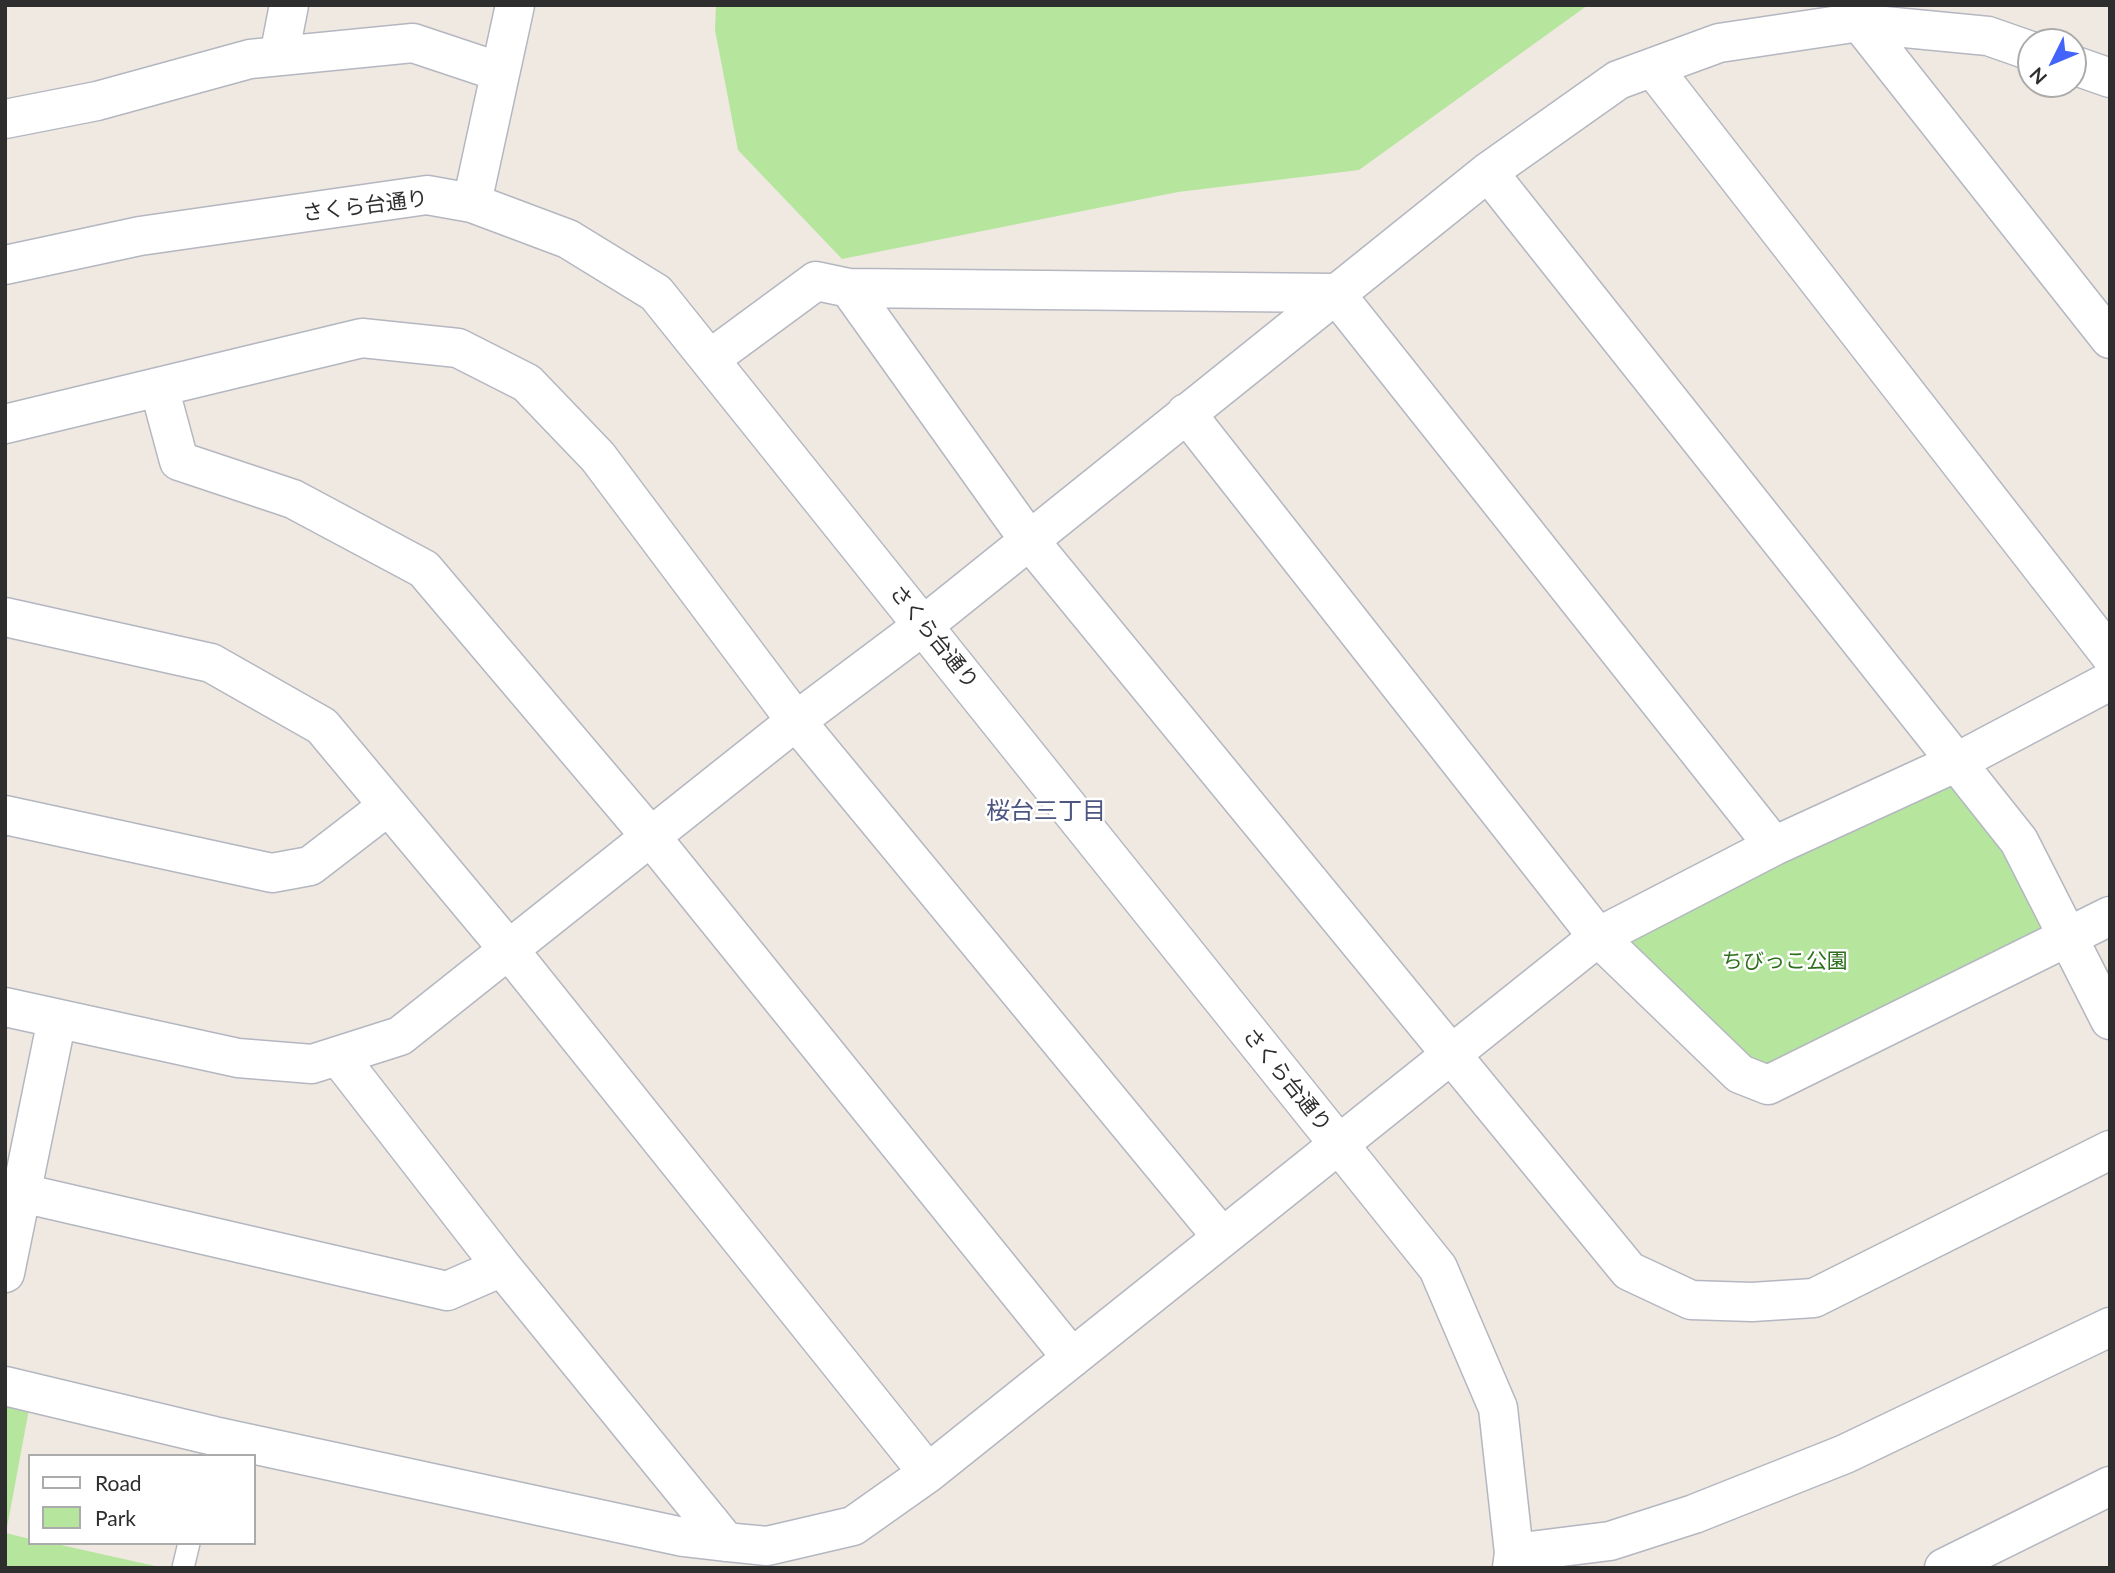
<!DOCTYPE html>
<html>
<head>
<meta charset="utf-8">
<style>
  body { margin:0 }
  #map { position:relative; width:2115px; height:1573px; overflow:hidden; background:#efe9e1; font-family:Lato,sans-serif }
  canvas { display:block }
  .frame { position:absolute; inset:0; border:7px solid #2e2e2e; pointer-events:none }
  .legend { position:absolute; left:28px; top:1454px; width:228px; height:91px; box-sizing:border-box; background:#fff; border:2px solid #ababab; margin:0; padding:9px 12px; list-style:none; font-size:21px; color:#2e2e2e }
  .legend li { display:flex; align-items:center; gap:14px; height:35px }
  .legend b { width:35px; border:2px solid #ababab }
  .north { position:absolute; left:2017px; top:28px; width:70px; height:70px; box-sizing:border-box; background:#fff; border:2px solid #ababab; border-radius:50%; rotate:227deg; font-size:19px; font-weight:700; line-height:28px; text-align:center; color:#2e2e2e }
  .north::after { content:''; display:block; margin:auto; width:24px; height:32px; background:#4264fb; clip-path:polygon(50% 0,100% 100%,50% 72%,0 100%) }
</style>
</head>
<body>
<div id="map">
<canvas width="2115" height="1573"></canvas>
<div class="frame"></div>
<ul class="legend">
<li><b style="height:9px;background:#fff"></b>Road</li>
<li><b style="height:19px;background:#b6e59e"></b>Park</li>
</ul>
<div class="north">N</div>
</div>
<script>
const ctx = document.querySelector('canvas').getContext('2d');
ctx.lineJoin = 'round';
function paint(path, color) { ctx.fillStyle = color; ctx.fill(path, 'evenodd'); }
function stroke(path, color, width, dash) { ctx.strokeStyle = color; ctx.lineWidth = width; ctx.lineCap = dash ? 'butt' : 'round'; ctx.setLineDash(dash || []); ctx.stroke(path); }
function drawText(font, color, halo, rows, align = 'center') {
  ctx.font = font + ' Lato,"Noto Sans JP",sans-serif'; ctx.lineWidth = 5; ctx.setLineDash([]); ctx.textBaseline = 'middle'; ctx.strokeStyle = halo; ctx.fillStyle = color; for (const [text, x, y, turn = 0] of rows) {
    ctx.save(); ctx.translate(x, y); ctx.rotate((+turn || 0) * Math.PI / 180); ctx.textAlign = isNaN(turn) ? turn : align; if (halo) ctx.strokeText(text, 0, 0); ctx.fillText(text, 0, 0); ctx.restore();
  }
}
const green = new Path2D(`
  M716,5H1588L1359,170L1178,192L842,259L738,150L715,30Z
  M1957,762L2069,936L1768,1085L1598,937Z
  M5,1388L32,1393L6,1533L30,1539V1543H52L164,1568H5Z`);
const lane = new Path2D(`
  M183,1568L189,1543`);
const street = new Path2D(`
  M1861,24L2110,339
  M279,56L289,5
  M2073,65L2110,78
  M1653,68L2110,655
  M5,119L97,101L250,59L413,43L500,72
  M1488,172L2019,841L2110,1020
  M472,203L515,5
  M849,288L1029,540L1629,1271L1691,1300L1752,1302L1814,1298L2110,1150
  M710,359L816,281L849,288L1335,293L1774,846
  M159,387L179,461L293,499L424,569L651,837L1072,1358
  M1186,413L1598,937L1740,1074L1768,1085L2110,916
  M5,424L362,338L458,348L527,383L598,457L796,721L1222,1237
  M5,617L211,663L322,726L509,950L928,1473
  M5,815L272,873L310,866L388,806
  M5,1007L238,1058L312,1064L400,1036L796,721L924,625L1488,172L1618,80L1719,43L1853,23L1988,36L2031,51
  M338,1056L502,1267L726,1542
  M22,1193L447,1291L502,1267
  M5,1273L57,1019
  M5,1386L214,1436L683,1537L726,1542L767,1546L853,1526L928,1473L1598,937L1774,846L1957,762L2110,681
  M1944,1568L2110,1486`);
const secondary = new Path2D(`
  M5,265L140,236L427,195L472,203L568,239L656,293L1438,1268L1498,1408L1514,1553L1512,1568
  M1514,1553L1610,1541L1694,1514L1845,1454L2110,1327`);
const streetNames = [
  ["さくら台通り",365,206,-7],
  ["さくら台通り",934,637,51],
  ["さくら台通り",1287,1080,51]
];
const parkNames = [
  ["ちびっこ公園",1785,961]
];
const quarterNames = [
  ["桜台三丁目",1046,811]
];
paint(green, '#b6e59e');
stroke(lane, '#b4b7c1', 24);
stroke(street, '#b4b7c1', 41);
stroke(secondary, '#b4b7c1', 41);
stroke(lane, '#fff', 21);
stroke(street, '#fff', 38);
stroke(secondary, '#fff', 38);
drawText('21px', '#2e2e2e', '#fff', streetNames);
drawText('21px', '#2c6e1b', '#fff', parkNames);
drawText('24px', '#4d5680', '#fff', quarterNames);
</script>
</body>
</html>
